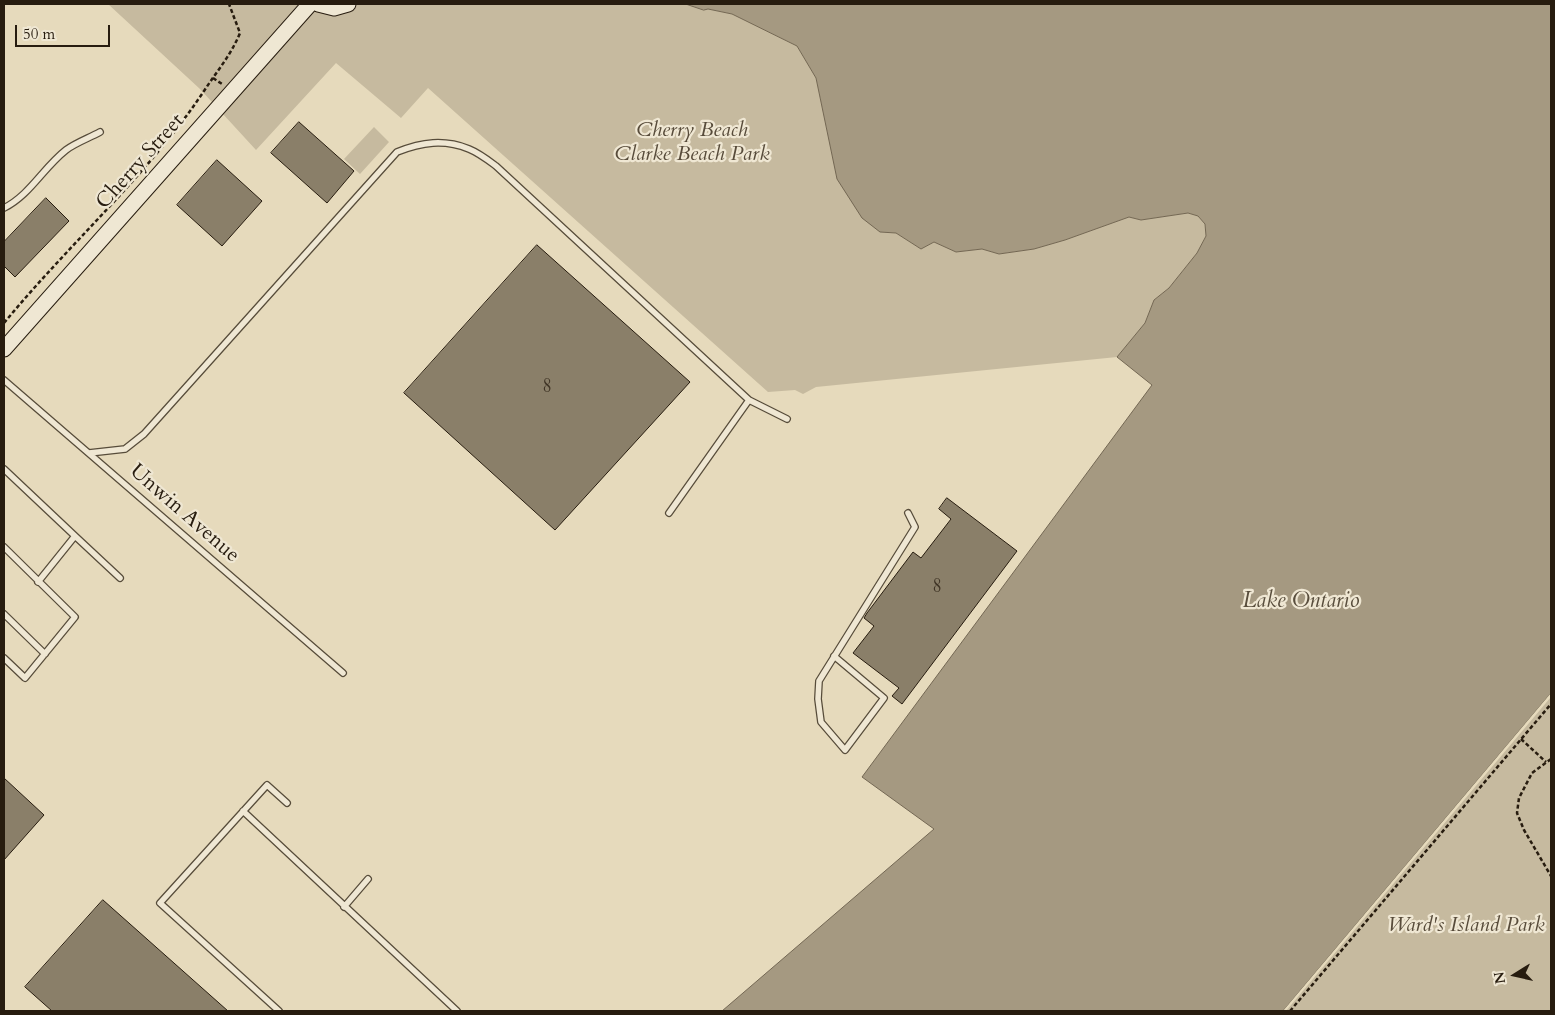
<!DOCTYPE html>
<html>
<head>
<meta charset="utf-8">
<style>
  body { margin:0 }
  #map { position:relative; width:1555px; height:1015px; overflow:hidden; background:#e6dabc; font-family:Cardo,serif }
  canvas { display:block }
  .frame { position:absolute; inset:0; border:5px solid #271c0f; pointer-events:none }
  .north { position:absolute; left:1490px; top:950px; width:50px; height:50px; -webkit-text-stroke:4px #efe7d3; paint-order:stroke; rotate:260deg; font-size:14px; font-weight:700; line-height:20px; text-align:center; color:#271c0f }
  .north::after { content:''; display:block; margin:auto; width:18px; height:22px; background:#271c0f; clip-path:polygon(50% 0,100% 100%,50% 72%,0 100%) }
  .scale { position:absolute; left:15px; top:25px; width:95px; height:22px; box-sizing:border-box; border:2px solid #271c0f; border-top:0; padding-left:6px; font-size:15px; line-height:18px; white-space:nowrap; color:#271c0f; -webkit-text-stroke:4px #efe7d3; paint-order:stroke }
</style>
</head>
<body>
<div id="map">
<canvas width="1555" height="1015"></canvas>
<div class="frame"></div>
<div class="north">N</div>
<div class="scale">50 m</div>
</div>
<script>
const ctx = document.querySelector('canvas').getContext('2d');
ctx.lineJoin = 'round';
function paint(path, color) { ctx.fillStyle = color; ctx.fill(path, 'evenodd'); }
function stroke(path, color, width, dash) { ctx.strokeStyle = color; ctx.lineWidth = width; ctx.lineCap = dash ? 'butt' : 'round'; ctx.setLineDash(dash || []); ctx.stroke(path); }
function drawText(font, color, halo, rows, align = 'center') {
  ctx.font = font + ' Cardo,serif'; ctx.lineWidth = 4.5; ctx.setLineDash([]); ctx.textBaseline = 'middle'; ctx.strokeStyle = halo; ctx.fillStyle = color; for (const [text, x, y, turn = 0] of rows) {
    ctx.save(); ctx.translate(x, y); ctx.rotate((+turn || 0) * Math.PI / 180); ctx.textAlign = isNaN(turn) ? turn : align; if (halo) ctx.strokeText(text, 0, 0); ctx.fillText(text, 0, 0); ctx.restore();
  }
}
const green = new Path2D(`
  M108,4H686L704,10L708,9L732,14L797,46L816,78L838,179L880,232L896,233L921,249L934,242L956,252L982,249L999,254L1034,249L1065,240L1129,217L1141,220L1188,213L1198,216L1205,224L1206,236L1197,253L1169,288L1154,300L1145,323L1117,357L816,387L803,394L795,390L768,392L428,88L401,118L336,63L256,150L200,89Z
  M374,127L389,142L360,174L344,159Z
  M1551,693V1011H1283Z`);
const water = new Path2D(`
  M686,4H1551V693L1283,1011H722L934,829L862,777L1152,385L1117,357L1145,323L1154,300L1169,288L1197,253L1206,236L1205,224L1198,216L1188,213L1141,220L1129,217L1065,240L1034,249L999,254L982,249L956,252L934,242L921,249L896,233L880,232L862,218L837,179L816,78L797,46L732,14L708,9L704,10Z`);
const pier = new Path2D(`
  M1551,693V697L1286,1011H1283Z`);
const building = new Path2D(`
  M299,122L354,171L327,203L271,153Z
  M217,160L262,201L222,246L177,205Z
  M46,198L69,221L15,277L4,266V242Z
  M537,245L690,382L555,530L404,393Z
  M947,498L1017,551L902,704L892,696L899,688L853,653L874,626L864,618L867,613L913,552L921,558L951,519L939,509Z
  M4,778L44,815L4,860Z
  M103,900L228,1011H52L25,987Z`);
const path = new Path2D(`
  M213,78L222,84
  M4,323C69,244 147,176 204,91C217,71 231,55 240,33L229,4
  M1521,739L1546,762
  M1551,759L1532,773L1519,798L1517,813L1524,830L1551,876
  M1290,1011L1551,704`);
const lane = new Path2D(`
  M4,208C30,195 43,168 66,150C75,143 89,138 100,132
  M4,380L343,673
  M749,400L787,419
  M89,453L125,449L144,434L397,152C422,142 444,139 469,149C479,153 488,160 496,166L749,400L669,513
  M4,469L75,536L38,582
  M75,536L120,578
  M4,547L75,617L25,678L4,658
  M4,614L45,654
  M834,656L884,698L845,750L821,722L818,699L819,681L915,527L908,513
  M243,811L457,1011
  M344,907L368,879
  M279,1011L160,903L267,785L287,803`);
const secondary = new Path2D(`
  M318,4L334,8L348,4
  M4,349L310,4`);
const numberNames = [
  ["8",547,388],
  ["8",937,588]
];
const parkNames = [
  ["Cherry Beach",692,131],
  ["Clarke Beach Park",692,155],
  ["Ward's Island Park",1466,926]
];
const streetNames = [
  ["Cherry Street",141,162,-48],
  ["Unwin Avenue",184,514,41]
];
const waterNames = [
  ["Lake Ontario",1301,602]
];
paint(green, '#c6ba9f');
paint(water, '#a59981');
stroke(water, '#736753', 1);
paint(pier, '#e6dabc');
paint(building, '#8a7f69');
stroke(building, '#271c0f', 1);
stroke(lane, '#574c3a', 8);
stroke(secondary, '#271c0f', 17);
stroke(path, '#271c0f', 2.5, [4, 2.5]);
stroke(lane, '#efe7d3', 5.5);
stroke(secondary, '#efe7d3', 15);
drawText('19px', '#403526', null, numberNames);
drawText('italic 21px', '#574b3a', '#efe7d3', parkNames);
drawText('21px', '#271c0f', '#efe7d3', streetNames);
drawText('italic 22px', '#594e3d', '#efe7d3', waterNames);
</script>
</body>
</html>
